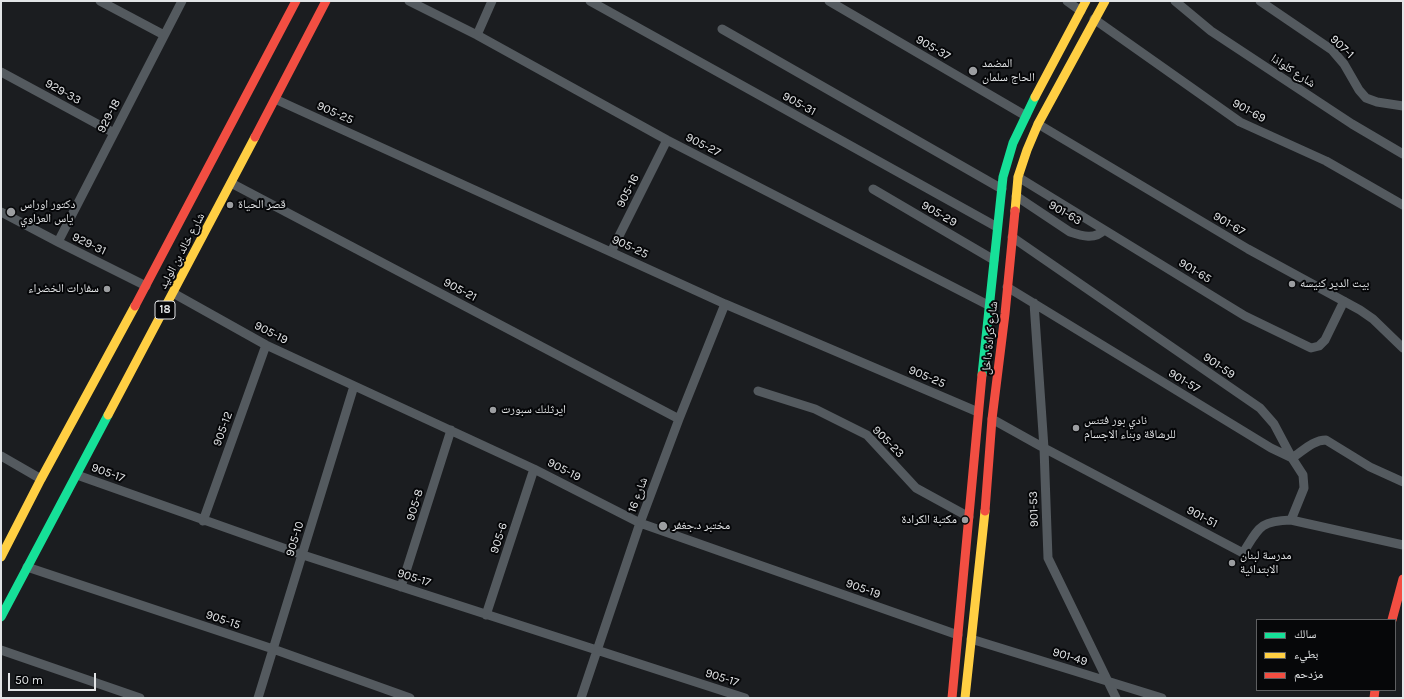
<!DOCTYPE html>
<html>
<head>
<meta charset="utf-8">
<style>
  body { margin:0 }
  #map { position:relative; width:1404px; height:699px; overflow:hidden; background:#1b1d20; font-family:Karla,"Noto Naskh Arabic",sans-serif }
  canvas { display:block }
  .frame { position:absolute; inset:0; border:2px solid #e2e4e6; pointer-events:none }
  .legend { position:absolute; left:1256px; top:619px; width:140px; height:72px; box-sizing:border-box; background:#060709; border:1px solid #5e5f61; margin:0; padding:5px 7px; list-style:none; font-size:12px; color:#e2e4e6 }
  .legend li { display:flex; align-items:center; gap:8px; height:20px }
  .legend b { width:20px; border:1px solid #5e5f61 }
  .scale { position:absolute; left:8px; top:673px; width:88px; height:18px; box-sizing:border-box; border:2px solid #e2e4e6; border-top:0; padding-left:5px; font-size:12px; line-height:14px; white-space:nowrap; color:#e2e4e6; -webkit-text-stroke:3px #060709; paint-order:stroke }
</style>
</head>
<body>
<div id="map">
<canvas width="1404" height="699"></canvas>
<div class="frame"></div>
<ul class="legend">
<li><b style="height:5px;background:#16e098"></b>سالك</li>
<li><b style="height:5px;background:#ffcf43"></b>بطيء</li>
<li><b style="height:5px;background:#f24e42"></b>مزدحم</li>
</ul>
<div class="scale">50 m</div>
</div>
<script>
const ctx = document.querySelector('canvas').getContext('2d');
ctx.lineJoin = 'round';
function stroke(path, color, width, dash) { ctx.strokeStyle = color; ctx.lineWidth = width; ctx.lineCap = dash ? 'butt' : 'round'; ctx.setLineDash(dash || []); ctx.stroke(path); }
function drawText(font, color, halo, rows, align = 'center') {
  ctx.font = font + ' Karla,"Noto Naskh Arabic",sans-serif'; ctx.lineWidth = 4; ctx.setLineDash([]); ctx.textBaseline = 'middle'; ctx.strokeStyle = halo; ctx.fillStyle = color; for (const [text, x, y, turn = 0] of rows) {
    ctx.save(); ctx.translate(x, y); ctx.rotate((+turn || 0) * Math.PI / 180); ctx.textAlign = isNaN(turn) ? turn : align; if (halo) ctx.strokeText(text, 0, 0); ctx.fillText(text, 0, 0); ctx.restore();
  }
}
const street = new Path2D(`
  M100,1L164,35
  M409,1L477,35L667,140L990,306
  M590,1L997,227
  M829,1L1026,116
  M1067,1L1081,11
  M1175,1L1211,31L1352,124L1403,154
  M1260,1L1332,50L1344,64L1359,90L1366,98L1377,102L1403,106
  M1094,19L1240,122L1326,161L1403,205
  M722,29L1002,189
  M477,35L492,1
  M1,72L114,133
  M275,99L725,304L978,412
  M1038,124L1248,249L1360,310L1373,319L1403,348
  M1018,177L1245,316L1311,348L1319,346L1325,340L1344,301
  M231,183L679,419
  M873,189L994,260
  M1016,196L1070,232C1082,236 1095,240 1104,230
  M1,212L58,242L146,286
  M1012,237L1260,408L1274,424L1292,458C1303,451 1313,440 1326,440L1370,467L1403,482
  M58,242L182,1
  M611,252L667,140
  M1007,287L1271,448L1292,458L1303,475L1304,488L1291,520
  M173,293L266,345L534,469L640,523L958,635
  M1034,303L1044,448L1048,558L1116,698
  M758,391L815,409L867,435L916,488L969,517
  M992,419L1044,448L1243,553C1259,528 1259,521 1291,520L1403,545
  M1,456L41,479
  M77,475L303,555L745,698
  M203,521L266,345
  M27,567L273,649L410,698
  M401,587L451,430
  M486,615L534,469
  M971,639L1162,698
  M1,650L140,698
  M258,698L354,386
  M581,698L640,523L679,419L725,304`);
const fast = new Path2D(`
  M982,375L1003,177L1013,143L1035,97
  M1,617L108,415`);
const slow = new Path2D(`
  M1035,97L1086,1
  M1015,211L1018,177L1027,150L1038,124L1105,1
  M108,415L255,137
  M1,557L41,479L135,306
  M965,698L985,511`);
const jam = new Path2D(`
  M255,137L326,1
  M135,306L296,1
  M985,511L992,419L1005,314L1015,211
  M1392,620L1403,579
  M952,698L982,375
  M1374,698L1375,690`);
const markers = [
  [973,71,5,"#9c9ea1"],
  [230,205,4,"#9c9ea1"],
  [11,212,5,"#9c9ea1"],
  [1292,284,4,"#9c9ea1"],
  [107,289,4,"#9c9ea1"],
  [493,410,4,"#9c9ea1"],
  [1076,428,4,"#9c9ea1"],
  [965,520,4,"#9c9ea1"],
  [663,526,5,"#9c9ea1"],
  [1232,563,4,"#9c9ea1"]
];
const shields = [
  [165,310,20]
];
const shieldNames = [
  ["18",165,310]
];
const streetNames = [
  ["907-1",1342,47,44],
  ["905-37",933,48,30],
  ["شارع كلواذا",1293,71,33],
  ["929-33",63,92,29],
  ["905-31",799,104,29],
  ["901-69",1249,111,29],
  ["905-25",335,113,24],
  ["929-18",109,116,-63],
  ["905-27",703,145,27],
  ["905-16",628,191,-63],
  ["901-63",1065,213,30],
  ["905-29",939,214,30],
  ["901-67",1229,224,31],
  ["929-31",89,244,26],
  ["905-25",630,247,25],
  ["شارع خالد بن الوليد",182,251,-62],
  ["901-65",1195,271,31],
  ["905-21",460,290,28],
  ["905-19",271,333,27],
  ["شارع كرادة داخل",990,338,-84],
  ["901-59",1219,366,35],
  ["905-25",927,377,23],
  ["901-57",1184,381,31],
  ["905-12",223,429,-70],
  ["905-23",888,442,45],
  ["905-19",564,470,27],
  ["905-17",108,473,20],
  ["شارع 16",638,495,-70],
  ["905-8",415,505,-73],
  ["901-53",1034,509,-92],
  ["901-51",1202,517,28],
  ["905-6",499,538,-72],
  ["905-10",295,539,-73],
  ["905-17",414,578,18],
  ["905-19",863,589,20],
  ["905-15",223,620,19],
  ["901-49",1070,657,17],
  ["905-17",722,678,18]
];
const poiNames = [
  ["المضمد",982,64],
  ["الحاج سلمان",982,78],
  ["دكتور اوراس",20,205],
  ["ياس العزاوي",20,219],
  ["قصر الحياة",238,205],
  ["بيت الدير كنيسه",1300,284],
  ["سفارات الخضراء",99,289,"right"],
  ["ايرثلنك سبورت",501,410],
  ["نادي بور فتنس",1084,421],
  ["للرشاقة وبناء الاجسام",1084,435],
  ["مكتبة الكرادة",957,520,"right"],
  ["مختبر د.جغفر",672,526],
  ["مدرسة لبنان",1240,556],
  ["الابتدائية",1240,570]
];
stroke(street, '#545a5f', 9);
stroke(fast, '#16e098', 9);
stroke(slow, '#ffcf43', 9);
stroke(jam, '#f24e42', 9);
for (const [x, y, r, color] of markers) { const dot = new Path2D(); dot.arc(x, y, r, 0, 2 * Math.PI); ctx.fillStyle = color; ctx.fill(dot); stroke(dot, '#060709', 1.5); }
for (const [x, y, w] of shields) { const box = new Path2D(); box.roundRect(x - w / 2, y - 9, w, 18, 3); ctx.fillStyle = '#060709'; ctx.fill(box); stroke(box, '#e2e4e6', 1); }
drawText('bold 11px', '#e2e4e6', null, shieldNames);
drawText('12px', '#e2e4e6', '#060709', streetNames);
drawText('12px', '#e2e4e6', '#060709', poiNames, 'left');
</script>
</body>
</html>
